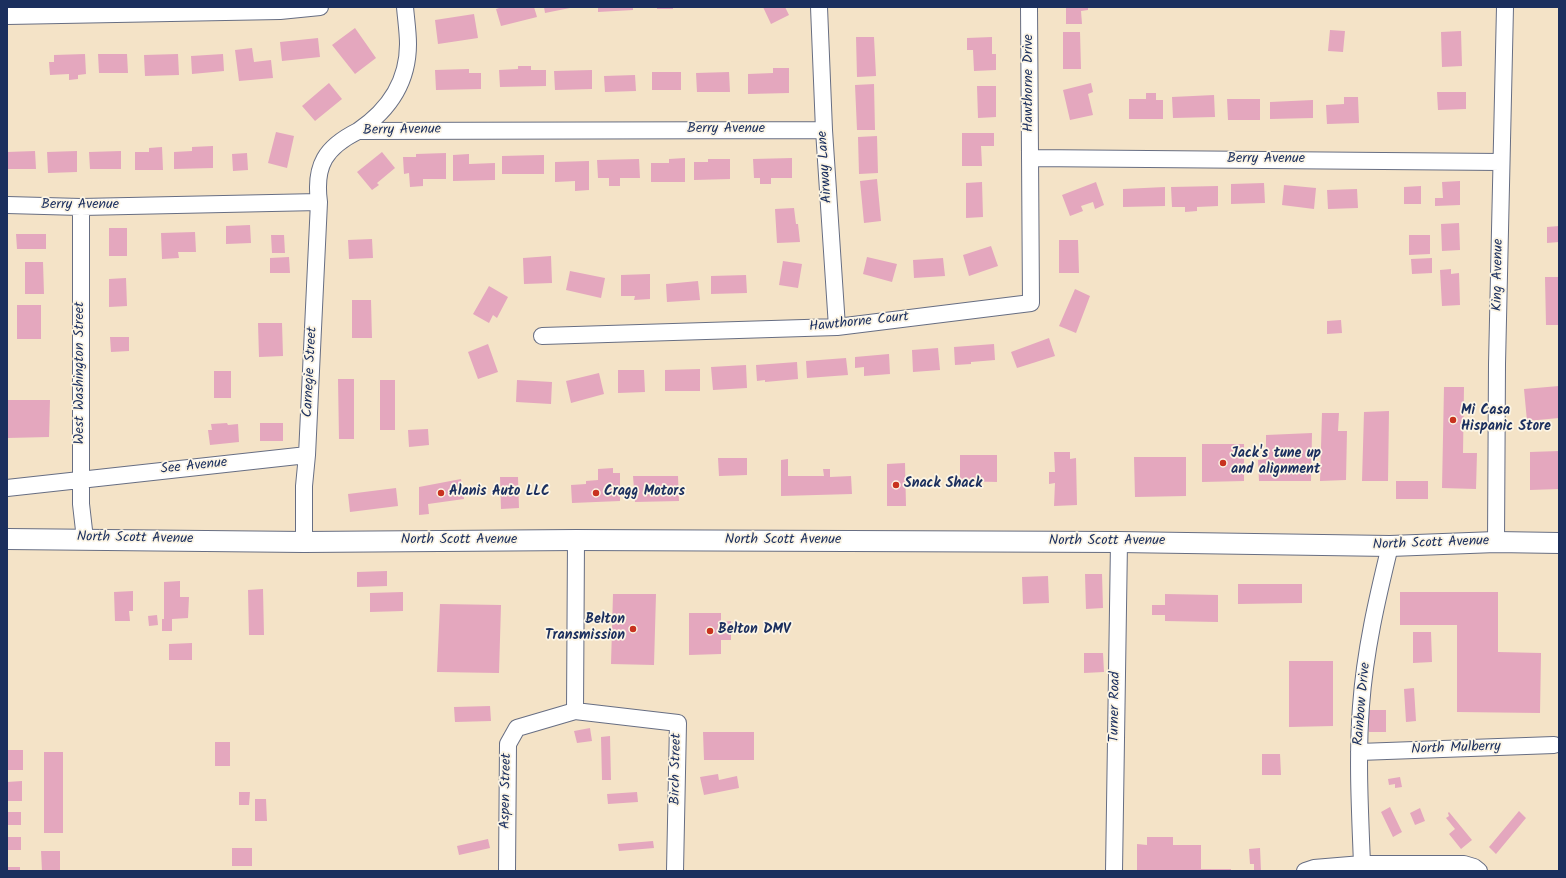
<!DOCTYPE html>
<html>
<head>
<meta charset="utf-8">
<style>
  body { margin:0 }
  #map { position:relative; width:1566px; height:878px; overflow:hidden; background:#f4e3c7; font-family:Kalam,sans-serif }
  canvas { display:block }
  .frame { position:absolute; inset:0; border:8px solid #1b2f5e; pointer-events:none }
</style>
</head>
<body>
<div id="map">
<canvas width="1566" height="878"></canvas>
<div class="frame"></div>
</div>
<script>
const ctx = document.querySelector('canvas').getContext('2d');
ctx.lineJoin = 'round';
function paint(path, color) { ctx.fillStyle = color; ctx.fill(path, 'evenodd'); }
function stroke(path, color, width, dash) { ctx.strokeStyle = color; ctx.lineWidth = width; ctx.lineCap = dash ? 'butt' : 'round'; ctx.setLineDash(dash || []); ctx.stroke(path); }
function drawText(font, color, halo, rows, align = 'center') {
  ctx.font = font + ' Kalam,sans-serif'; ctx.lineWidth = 3.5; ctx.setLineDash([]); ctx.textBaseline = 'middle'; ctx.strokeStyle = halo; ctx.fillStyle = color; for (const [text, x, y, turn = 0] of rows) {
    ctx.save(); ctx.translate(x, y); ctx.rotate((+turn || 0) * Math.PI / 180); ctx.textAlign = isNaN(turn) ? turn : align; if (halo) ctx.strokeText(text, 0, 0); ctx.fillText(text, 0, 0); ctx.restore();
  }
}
const building = new Path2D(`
  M502,7H534L537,17L501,26L496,9Z
  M544,7H570V8L545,13Z
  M598,7H633V10L598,12Z
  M657,7H673V9H657Z
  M763,7H785L789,15L771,24Z
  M1066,7H1088V10L1081,11L1082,24H1066Z
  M474,14L478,38L438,44L435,20Z
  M355,28L376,58L355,74L332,45Z
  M1330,30L1345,31L1343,52L1328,51Z
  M1461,31L1462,66L1442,67L1441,32Z
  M1063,32H1080L1081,69H1063Z
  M856,37H874L876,76L857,77Z
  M992,37V54H996V70L974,71L973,50H967V38Z
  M318,38L320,57L282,61L280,42Z
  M252,48L254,62L271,60L273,78L239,81L235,50Z
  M85,54L86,74L78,75V79L69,80V74L50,75L49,62H54V55Z
  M98,54H127L128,73H99Z
  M178,54L179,75L145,76L144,55Z
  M223,54L224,71L192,74L191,56Z
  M518,66H531V70H546V86L500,87L499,70L518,69Z
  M773,68H789V93L748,94V74L773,73Z
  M469,69V73H481V89L436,90L435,70Z
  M592,70V89L555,90L554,71Z
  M652,72H681V90H652Z
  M729,72L730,92H697L696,73Z
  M635,75L636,91L605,92L604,76Z
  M329,83L342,99L315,121L302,106Z
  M1091,83L1093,92L1088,94L1093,115L1070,120L1063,90Z
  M874,84L875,130H857L855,85Z
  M977,86H996V117L978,118Z
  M1437,92H1466V109L1438,110Z
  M1146,93H1156V100H1163V119H1129V99H1146Z
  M1214,95L1215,117L1173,118L1172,97Z
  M1344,97H1358L1359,123L1327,124L1326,105L1344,104Z
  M1227,99H1260V120H1228Z
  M1313,100V118L1270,119V102Z
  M276,132L294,136L287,168L268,163Z
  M962,133H994V146H981L982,166H962Z
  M877,136L878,173L859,174L858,137Z
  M213,146V168L174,169V152L192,151V147Z
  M162,147L163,170H135V152H149V148Z
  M35,151L36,169H7V152Z
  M77,151V172L48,173L47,152Z
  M121,151V169H90L89,152Z
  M382,152L395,168L377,183L379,185L372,190L357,172Z
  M247,153L248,170L233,171L232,154Z
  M446,153V179H423V186L410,187L409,173L404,174L403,157H416V154Z
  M469,154V164L495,163V180L453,181V155Z
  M544,155V174H502V156Z
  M685,158V182H651V163H669V159Z
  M792,158V178H771V184H760V178H754L753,159Z
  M639,159L640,178H620V186H609V178H598L597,160Z
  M708,159H730V179L694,180V162H708Z
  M589,161V190L575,191V181L555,182V162Z
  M877,179L881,221L864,223L860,181Z
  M1460,181V205L1435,206V198H1443L1442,182Z
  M982,182L983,217L966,218V183Z
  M1096,182L1104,205L1095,209L1093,202L1081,206L1083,211L1070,216L1062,195Z
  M1264,183L1265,203L1231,204V184Z
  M1284,185L1316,188L1314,209L1282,205Z
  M1218,186V206L1197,207V211L1185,212V207H1172L1171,187Z
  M1421,186V204H1404V187Z
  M1165,187V206L1123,207V189Z
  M1357,189L1358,208L1328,209L1327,190Z
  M794,208L796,224H798L800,242L777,243L775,209Z
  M1459,223L1460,250L1442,251L1441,224Z
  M250,225L251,243L226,244V226Z
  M1559,226V242L1547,243V227Z
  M109,228H127V256H109Z
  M195,232L196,252H178L179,258L162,259L161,233Z
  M16,234H46V249H17Z
  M271,235H284L285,253H272Z
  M1409,235H1430V254L1409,255Z
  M372,239L373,258L349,259L348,240Z
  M1059,240H1078L1079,273H1059Z
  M991,246L998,266L969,276L963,255Z
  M551,256L552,283L524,284L523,258Z
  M289,257L290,273H270V258Z
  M867,257L897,264L892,282L863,274Z
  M943,258L945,276L914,278L913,260Z
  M1432,258V273L1412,274L1411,259Z
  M783,261L802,264L798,288L779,285Z
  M25,262H43L44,294H25Z
  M1451,269V274L1459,273L1460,305L1442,306L1440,270Z
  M570,271L605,278L601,298L566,290Z
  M650,274V299L634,300L635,296H621V275Z
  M746,275L747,293L711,294V276Z
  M1545,277H1559V325H1546Z
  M126,278L127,306L109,307V279Z
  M698,281L700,300L667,302L666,284Z
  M489,286L508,297L497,318L493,315L489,323L473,314Z
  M1075,289L1090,296L1076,333L1059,326Z
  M352,300H371L372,338H352Z
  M17,305H41V339H17Z
  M1341,320L1342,333L1327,334V321Z
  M258,323H282L283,356L259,357Z
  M110,337H129V351L111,352Z
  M1049,338L1055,356L1017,368L1011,352Z
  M488,344L498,372L478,379L468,352Z
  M994,344L995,360L971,362V364L955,365L954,347Z
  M938,348L940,370L913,372L912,350Z
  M889,354L890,374L864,376V367L855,368V357Z
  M846,358L848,375L807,378L806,361Z
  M797,362L798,379L765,382V380L757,381L756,365Z
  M746,365L747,388L713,390L711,367Z
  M700,369V391H665V370Z
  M618,370H644L645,392L618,393Z
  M214,371H231V398H214Z
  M599,373L604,394L571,403L566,381Z
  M338,379H354V439H339Z
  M380,380H395V430H380Z
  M517,380L552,382L551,404L516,402Z
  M1559,386V418L1527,421L1524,389Z
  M1444,387H1464L1463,453H1477L1476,489L1442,488Z
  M7,400H50L49,437L7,438Z
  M1389,411L1388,481H1362L1364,412Z
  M1322,413H1339L1338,431H1347L1346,480L1320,481Z
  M227,423L228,425L238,424L239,442L210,445L208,430H212L211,424Z
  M260,423H283V441H260Z
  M428,429L429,445L409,447L408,430Z
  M1312,433L1311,481H1259L1258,460L1266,459V435Z
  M1202,444H1244V481L1202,482Z
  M1559,451V489L1530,490V452Z
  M1054,452H1070V459L1076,458L1077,505L1054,506L1055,483L1049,484V472H1055Z
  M960,455H997V482L960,481Z
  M1134,457H1186V496L1135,497Z
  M718,458H747V475L719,476Z
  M788,459V476H824L823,469H830V477L851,476L852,494L781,496V460Z
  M905,463L906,506H887V464Z
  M613,468V473H620V501L572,503L571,485L586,484V481L598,480V469Z
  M633,476H678L679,501L635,502Z
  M500,477H518L519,508L501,509Z
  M461,479L464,499L428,504L429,514L419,515V487Z
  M1396,481H1428V499H1396Z
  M396,488L398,506L350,512L348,494Z
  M387,571V586L357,587V572Z
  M1085,574H1102L1103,608L1086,609Z
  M1048,576L1049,603L1023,604L1022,577Z
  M180,581V597H189L188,618L172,619V631H162V619H164V582Z
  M1238,584H1302V603L1238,604Z
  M263,589L264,635H249L248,590Z
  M133,591V611H129L130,621H115L114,592Z
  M403,592V611L370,612V593Z
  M1400,592H1498V652L1541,653L1540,713L1457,712V625H1400Z
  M613,594H656L654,665L611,664Z
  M1165,594L1218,595V622L1165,621V615H1152V605H1165Z
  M440,604L501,605L499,673L437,672Z
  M689,613H721V622L731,621V640H721V654L689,655Z
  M157,615L158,625L149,626L148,616Z
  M1413,632H1431L1432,662L1413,663Z
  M192,643V660H169V644Z
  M1084,653H1103L1104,672L1084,673Z
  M1289,661H1333V726L1289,727Z
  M1414,688L1416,721L1406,722L1404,689Z
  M490,706L491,721L455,722L454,707Z
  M1362,710H1386V732H1369V721H1362Z
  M590,728L592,741L577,743L574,731Z
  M703,732H754V760H704Z
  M610,736L611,780H602L601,737Z
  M215,742H230V766H215Z
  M7,750H23V770H7Z
  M44,752H63V833H44Z
  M1262,754H1280L1281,775H1262Z
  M718,774L719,780L737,776L739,788L704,795L700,777Z
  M1400,777L1402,787L1395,788V784L1389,785L1388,779Z
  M22,781V801H7V782Z
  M239,792H250L249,805H239Z
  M637,792L638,802L608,804L607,794Z
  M255,799H266L267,821H255Z
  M1390,807L1402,832L1393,837L1381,812Z
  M1420,808L1425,821L1415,825L1410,813Z
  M1519,811L1526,818L1496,854L1489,847Z
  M7,812H21V825H7Z
  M1449,812L1472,840L1461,849L1449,834L1455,829L1446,818L1449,816L1448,813Z
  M7,837H21V850H7Z
  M1147,837H1173V845H1201V869H1231V871H1137V844L1147,845Z
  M488,839L490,848L459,855L457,846Z
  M653,841L654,848L619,851L618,844Z
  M232,848H252V866H232Z
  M1260,848L1261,871H1254V864H1250L1249,849Z
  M41,851H60V871H42Z
  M7,867H20V871H7Z`);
const minor = new Path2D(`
  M819,7L824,130L837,327
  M7,16L280,11L320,7
  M358,131C389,110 408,82 408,44C408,32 406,19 405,7
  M1030,158L1501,162
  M7,205L81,207L319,202
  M81,207V504L85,539
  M542,336L837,327L1031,303L1029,7
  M7,488L307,455
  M304,542V486L307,455L319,202C314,165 326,147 358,131L824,130
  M1496,542L1497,364L1505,7
  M575,711L678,723L675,871
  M1359,752L1554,745
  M1362,864C1360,811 1357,758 1361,706C1365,651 1377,599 1390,546
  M507,871L508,744L517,728L575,711L576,540
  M1114,871L1119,542
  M1305,871L1314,868L1362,864H1464L1474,867L1479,871`);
const major = new Path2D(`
  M7,539L304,542L576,540L1119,542L1390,546L1496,542L1559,543`);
const markers = [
  [1453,420,4,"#c8321e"],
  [1223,463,4,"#c8321e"],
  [896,485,4,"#c8321e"],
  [441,493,4,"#c8321e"],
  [596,493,4,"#c8321e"],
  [633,629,4,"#c8321e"],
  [710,631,4,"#c8321e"]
];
const streetNames = [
  ["Hawthorne Drive",1030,83,-90],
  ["Berry Avenue",726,130],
  ["Berry Avenue",402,131,-1],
  ["Berry Avenue",1266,160],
  ["Airway Lane",826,167,-94],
  ["Berry Avenue",80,206],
  ["King Avenue",1499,275,-89],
  ["Hawthorne Court",859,323,-6],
  ["Carnegie Street",311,372,-87],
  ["West Washington Street",81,373,-90],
  ["See Avenue",194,467,-6],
  ["North Scott Avenue",135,539,1],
  ["North Scott Avenue",459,541],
  ["North Scott Avenue",783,541],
  ["North Scott Avenue",1107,542],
  ["North Scott Avenue",1431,544,-2],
  ["Rainbow Drive",1363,704,-85],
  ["Turner Road",1116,707,-89],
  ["North Mulberry",1456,749,-2],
  ["Birch Street",677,769,-89],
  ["Aspen Street",507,791,-89]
];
const poiNames = [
  ["Mi Casa",1461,412],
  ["Hispanic Store",1461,428],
  ["Jack's tune up",1231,455],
  ["and alignment",1231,471],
  ["Snack Shack",904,485],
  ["Alanis Auto LLC",449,493],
  ["Cragg Motors",604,493],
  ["Belton",625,621,"right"],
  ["Transmission",625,637,"right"],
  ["Belton DMV",718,631]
];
paint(building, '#e4a7be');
stroke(minor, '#676e83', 18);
stroke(major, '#676e83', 22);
stroke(minor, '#fff', 16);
stroke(major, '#fff', 20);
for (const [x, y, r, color] of markers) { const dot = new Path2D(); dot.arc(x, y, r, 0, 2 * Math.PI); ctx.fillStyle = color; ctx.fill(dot); stroke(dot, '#fcf5e5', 1.5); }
drawText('14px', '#1b2f5e', '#fcf5e5', streetNames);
drawText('bold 14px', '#1b2f5e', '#fcf5e5', poiNames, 'left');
</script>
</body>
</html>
